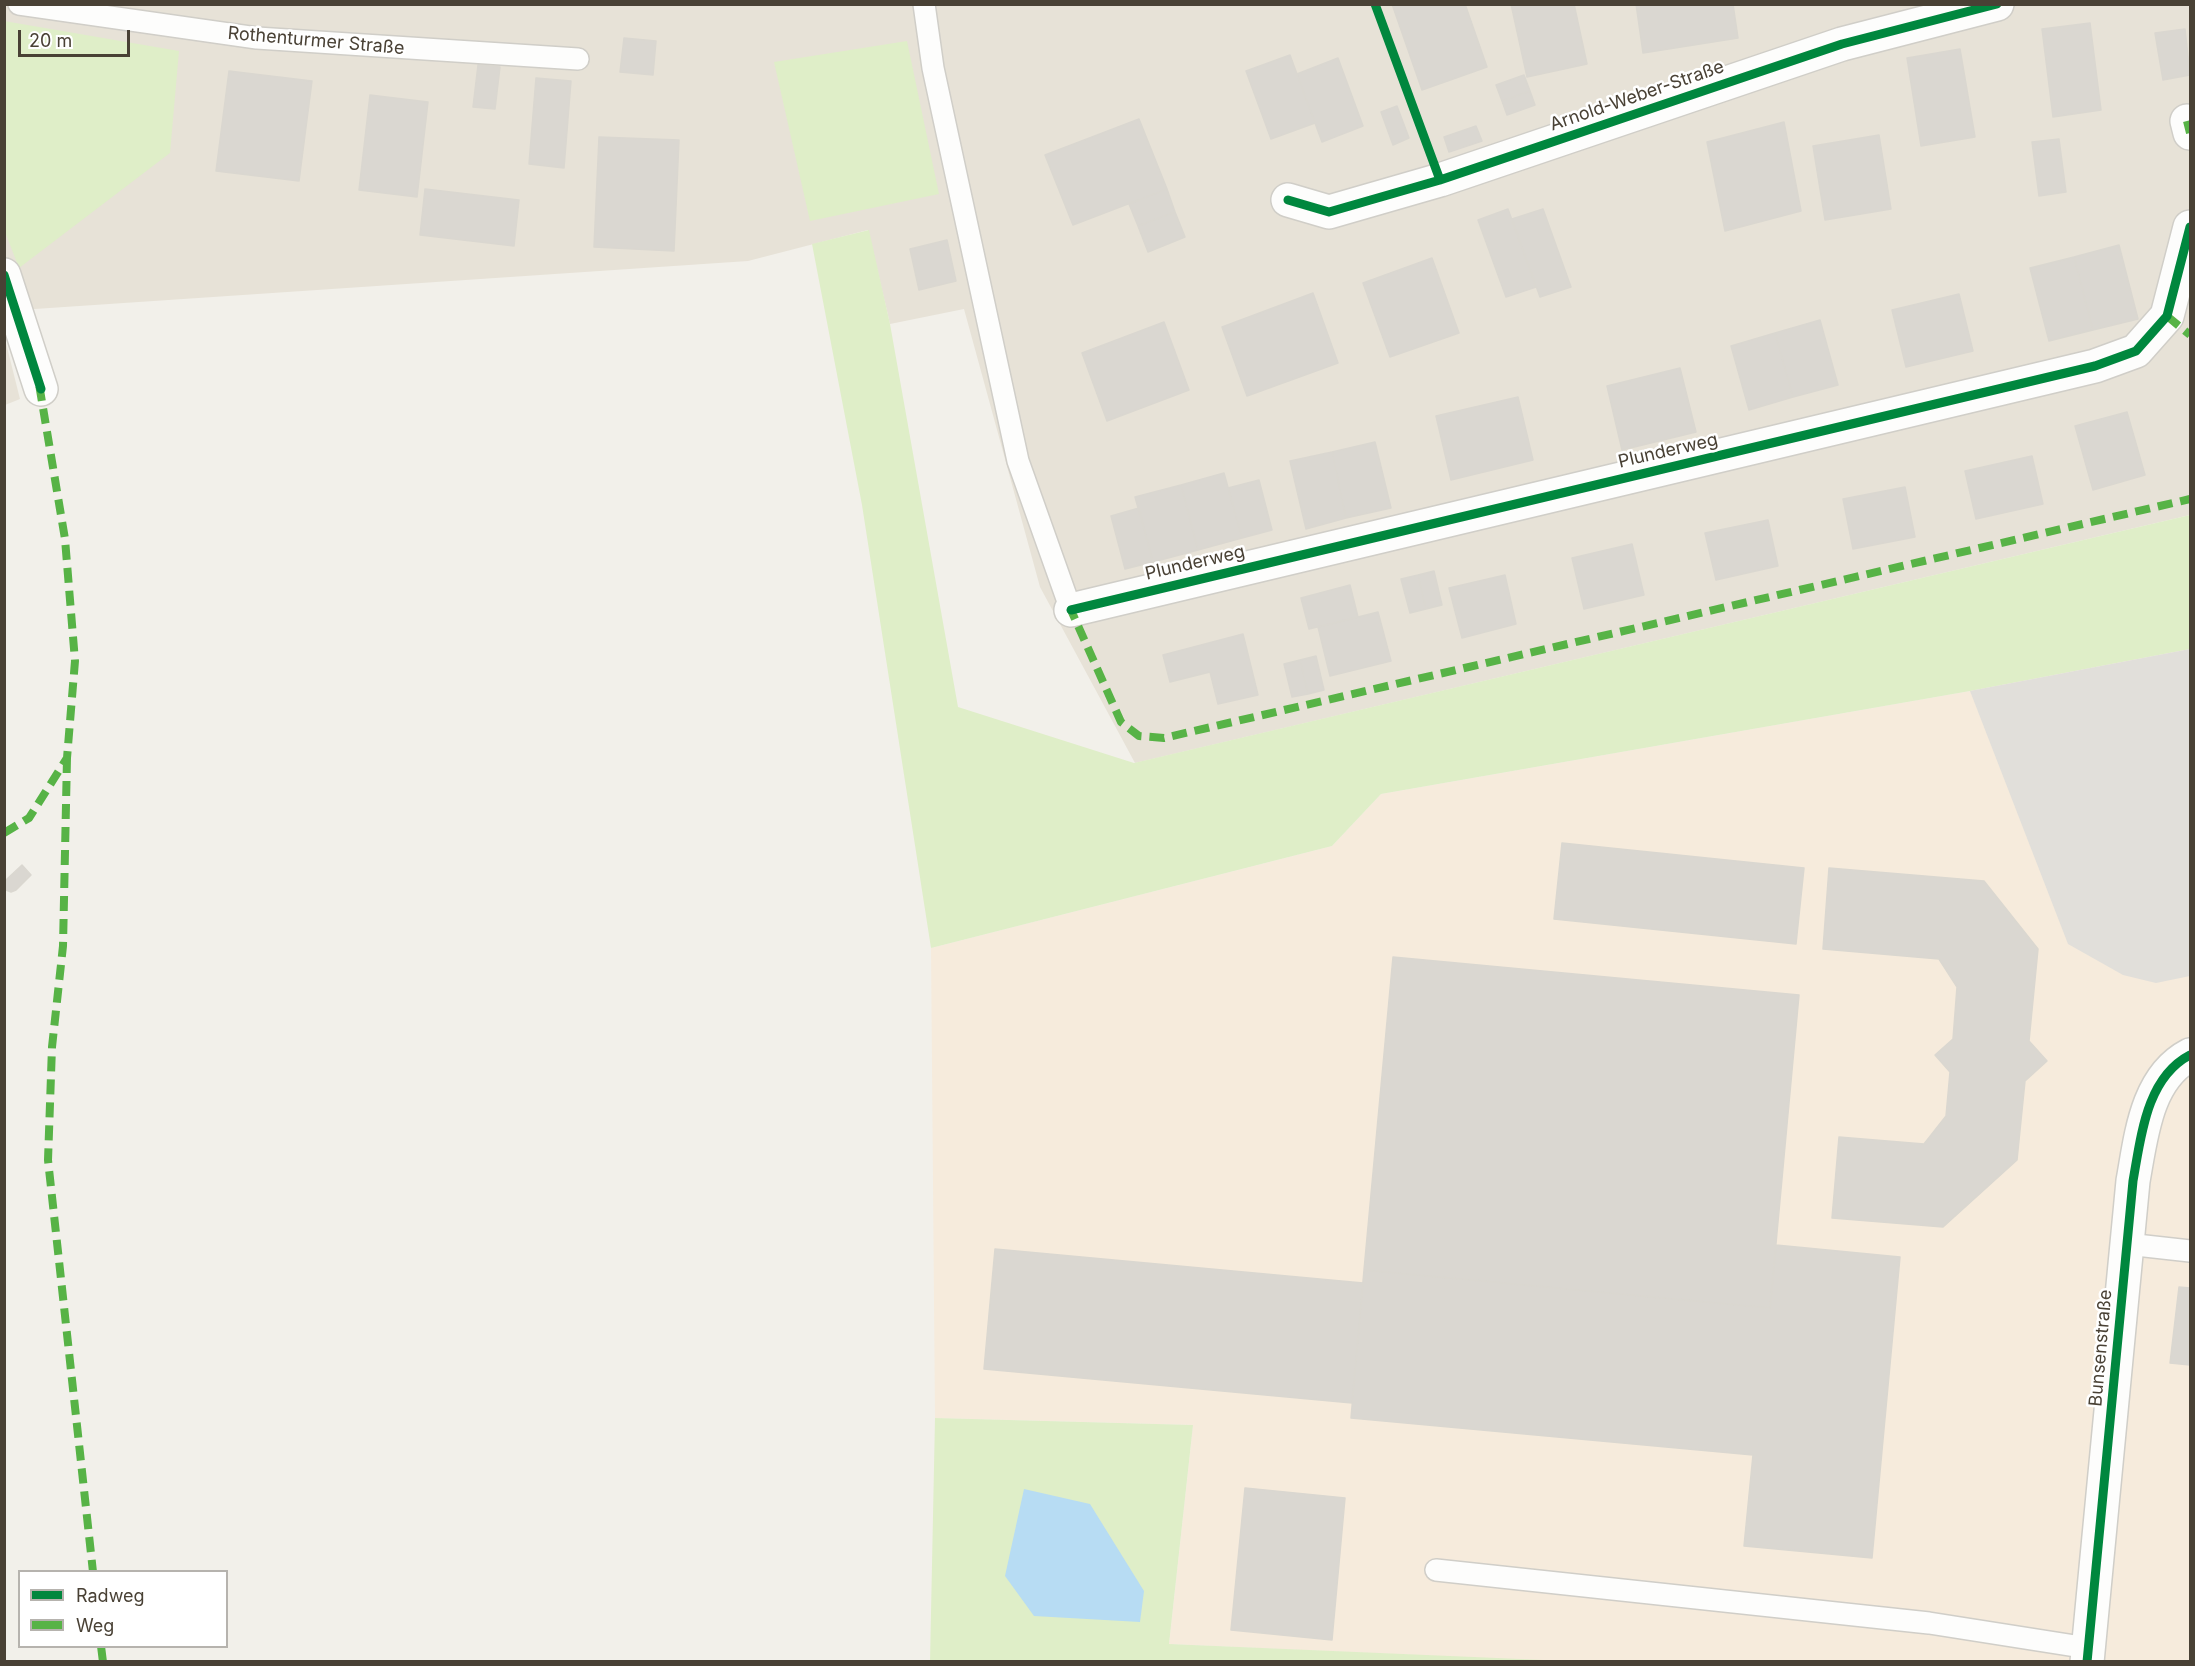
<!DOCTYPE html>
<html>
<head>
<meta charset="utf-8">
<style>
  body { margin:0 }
  #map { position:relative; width:2195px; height:1666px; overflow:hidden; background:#f2f0ea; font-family:Inter,sans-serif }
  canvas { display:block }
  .frame { position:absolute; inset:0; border:6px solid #494135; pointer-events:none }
  .legend { position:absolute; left:18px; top:1570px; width:210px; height:78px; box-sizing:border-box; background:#fff; border:2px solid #b6b3ae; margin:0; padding:8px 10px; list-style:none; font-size:18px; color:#494135 }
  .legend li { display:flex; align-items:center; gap:12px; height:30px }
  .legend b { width:30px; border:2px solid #b6b3ae }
  .scale { position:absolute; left:18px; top:30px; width:112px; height:27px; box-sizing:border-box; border:3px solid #494135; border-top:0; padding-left:8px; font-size:18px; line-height:21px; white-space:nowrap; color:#494135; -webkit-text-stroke:4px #fff; paint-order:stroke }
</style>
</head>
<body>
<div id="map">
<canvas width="2195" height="1666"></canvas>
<div class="frame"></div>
<ul class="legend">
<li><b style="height:8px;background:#00873e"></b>Radweg</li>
<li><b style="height:8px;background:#57b346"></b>Weg</li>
</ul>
<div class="scale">20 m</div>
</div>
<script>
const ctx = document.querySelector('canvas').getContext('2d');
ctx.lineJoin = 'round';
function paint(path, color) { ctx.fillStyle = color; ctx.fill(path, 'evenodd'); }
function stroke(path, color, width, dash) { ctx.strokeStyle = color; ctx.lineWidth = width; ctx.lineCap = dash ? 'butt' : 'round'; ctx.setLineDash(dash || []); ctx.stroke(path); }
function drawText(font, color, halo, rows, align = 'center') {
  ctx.font = font + ' Inter,sans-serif'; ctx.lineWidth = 5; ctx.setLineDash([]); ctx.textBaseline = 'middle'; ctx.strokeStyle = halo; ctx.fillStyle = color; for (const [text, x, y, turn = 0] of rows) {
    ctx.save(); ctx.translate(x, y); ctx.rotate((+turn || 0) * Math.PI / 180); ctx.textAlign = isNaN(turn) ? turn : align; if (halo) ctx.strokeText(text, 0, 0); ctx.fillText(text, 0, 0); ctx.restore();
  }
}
const residential = new Path2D(`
  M5,5H2190V515L1135,763L1040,587L964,309L890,324L868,230L748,261L5,311Z
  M5,339L20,399L5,405H4Z`);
const commercial = new Path2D(`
  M2190,649V1661L1567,1662L1169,1644L1193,1425L935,1418L931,948L1332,846L1381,794L1970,691Z`);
const green = new Path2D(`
  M4,21L179,51L170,153L19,268L5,232Z
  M907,41L939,194L810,221L774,62Z
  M869,230L890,324L958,707L1134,763L2190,515V649L1970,691L1381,794L1332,846L931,948L862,505L812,244Z
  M935,1418L1193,1425L1169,1644L1567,1661L930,1662Z`);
const parking = new Path2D(`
  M2190,649V976L2156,983L2123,975L2068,944L1970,691Z`);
const water = new Path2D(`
  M1024,1489L1090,1504L1144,1591L1140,1622L1034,1616L1005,1576Z`);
const building = new Path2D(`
  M1392,4H1465L1487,67L1422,90Z
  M1511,4H1574L1587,64L1527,77Z
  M1636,4H1733L1738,38L1643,53Z
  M2090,23L2101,110L2053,117L2042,29Z
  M2185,29L2190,75L2163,80L2155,33Z
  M624,38L656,41L653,75L620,72Z
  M1960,49L1975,137L1921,146L1907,58Z
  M1290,55L1315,123L1271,139L1246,71Z
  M1338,58L1363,126L1322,142L1297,74Z
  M478,65L500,67L495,109L473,107Z
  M229,71L312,81L299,181L216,171Z
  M1524,75L1530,91L1502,101L1496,85Z
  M536,78L571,81L564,168L529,164Z
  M1530,91L1535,105L1507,115L1502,101Z
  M370,95L428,102L417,197L359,190Z
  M1397,106L1409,138L1393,145L1381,112Z
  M1139,119L1167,189L1073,225L1045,155Z
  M1784,122L1801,211L1725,231L1707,142Z
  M1476,126L1482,141L1449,152L1444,137Z
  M1879,135L1891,209L1825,220L1813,146Z
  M599,137L679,140L674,251L594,247Z
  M2059,139L2066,192L2039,196L2032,142Z
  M425,189L519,200L514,246L420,235Z
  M1167,189L1175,212L1138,226L1129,204Z
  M1508,209L1536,287L1506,297L1478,220Z
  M1543,209L1571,287L1540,297L1512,219Z
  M1175,212L1185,237L1148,252L1138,226Z
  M947,240L956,281L919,290L910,249Z
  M2119,245L2138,319L2093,330L2074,257Z
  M2074,257L2093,330L2049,341L2030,268Z
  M1432,258L1459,333L1390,357L1363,283Z
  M1313,293L1338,363L1247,396L1222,327Z
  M1959,294L1973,351L1906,367L1892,310Z
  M1820,320L1838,385L1793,397L1775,333Z
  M1164,322L1189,390L1107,421L1082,353Z
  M1775,333L1793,397L1749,410L1731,346Z
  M1680,368L1696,432L1622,450L1607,386Z
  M1518,397L1533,460L1451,480L1436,416Z
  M2127,412L2145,475L2093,490L2075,426Z
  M1375,442L1391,508L1346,518L1332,452Z
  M1332,452L1346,518L1306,529L1290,461Z
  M2032,456L2043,504L1976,519L1965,471Z
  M1224,473L1242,538L1198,550L1181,485Z
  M1259,480L1272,530L1242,538L1228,488Z
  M1181,485L1198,550L1153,562L1135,497Z
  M1905,487L1915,537L1853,549L1843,499Z
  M1139,508L1153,562L1125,569L1111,516Z
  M1768,520L1778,566L1716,580L1705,533Z
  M1632,544L1644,595L1584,609L1572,558Z
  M1434,571L1442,605L1426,609L1418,575Z
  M1418,575L1426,609L1410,613L1401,579Z
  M1505,575L1516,624L1462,638L1449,588Z
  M1350,585L1358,617L1309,629L1301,598Z
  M1378,612L1391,661L1330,676L1318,627Z
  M1243,634L1258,695L1218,704L1210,672L1170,682L1163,655Z
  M1316,656L1324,690L1308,694L1300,660Z
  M1300,660L1308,694L1292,697L1284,664Z
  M1562,843L1804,868L1796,944L1554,919Z
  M22,865L31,875L16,890L11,892L6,890L4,884L7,879Z
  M1829,868L1984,881L2038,949L2029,1041L2047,1061L2025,1081L2017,1160L1943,1227L1832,1218L1839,1137L1924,1144L1946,1116L1950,1072L1935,1055L1953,1039L1957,987L1939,959L1823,949Z
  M1393,957L1799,995L1770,1308L1364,1270Z
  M1776,1245L1900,1257L1872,1558L1744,1546L1753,1455L1351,1418L1364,1270L1770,1308Z
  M995,1249L1363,1283L1352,1403L984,1369Z
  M2179,1287L2190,1288V1365L2170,1363Z
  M1245,1488L1345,1498L1332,1640L1231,1630Z`);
const lane = new Path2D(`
  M19,4L257,38L578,59
  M924,4L933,68L1018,461L1071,610
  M2127,1244L2190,1251
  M1436,1570L1929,1623L2088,1648`);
const street = new Path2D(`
  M2187,121L2190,133
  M1288,200L1329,212L1440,180L1842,44L1997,4
  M4,275L41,389
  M1071,610L2095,366L2136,351L2167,316L2190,227
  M2087,1662L2133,1181C2141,1137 2146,1078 2190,1055`);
const quiet = new Path2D(`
  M2187,121L2190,133
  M2167,316L2190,335
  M1076,609L1071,610L1121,722L1139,736L1164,738L2190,499
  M67,758L63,946L52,1047L48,1160L93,1572
  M4,833L29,818L67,758L75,661L65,539L39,384
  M101,1646L103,1662`);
const cycleway = new Path2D(`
  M1375,4L1440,180
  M1288,200L1329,212L1440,180L1842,44L1997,4
  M4,275L41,389
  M1071,610L2095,366L2136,351L2167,316L2190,227
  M2087,1662L2133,1181C2141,1137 2146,1078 2190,1055`);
const streetNames = [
  ["Rothenturmer Straße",316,41,5],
  ["Arnold-Weber-Straße",1637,96,-19],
  ["Plunderweg",1668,451,-13],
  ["Plunderweg",1195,563,-13],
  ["Bunsenstraße",2101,1348,-85]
];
paint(residential, '#e7e2d7');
paint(commercial, '#f6ebdc');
paint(green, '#dfeec8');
paint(parking, '#e1dfda');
paint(water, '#b7dcf3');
paint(building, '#dad7d1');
stroke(building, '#dad7d0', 1.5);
stroke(lane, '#d0cec8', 24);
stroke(street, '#d0cec8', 36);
stroke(lane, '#fdfdfc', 21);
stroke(street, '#fdfdfc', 33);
stroke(quiet, '#57b346', 8, [15, 8]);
stroke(cycleway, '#00873e', 9);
drawText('18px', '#494135', '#fff', streetNames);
</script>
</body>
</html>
